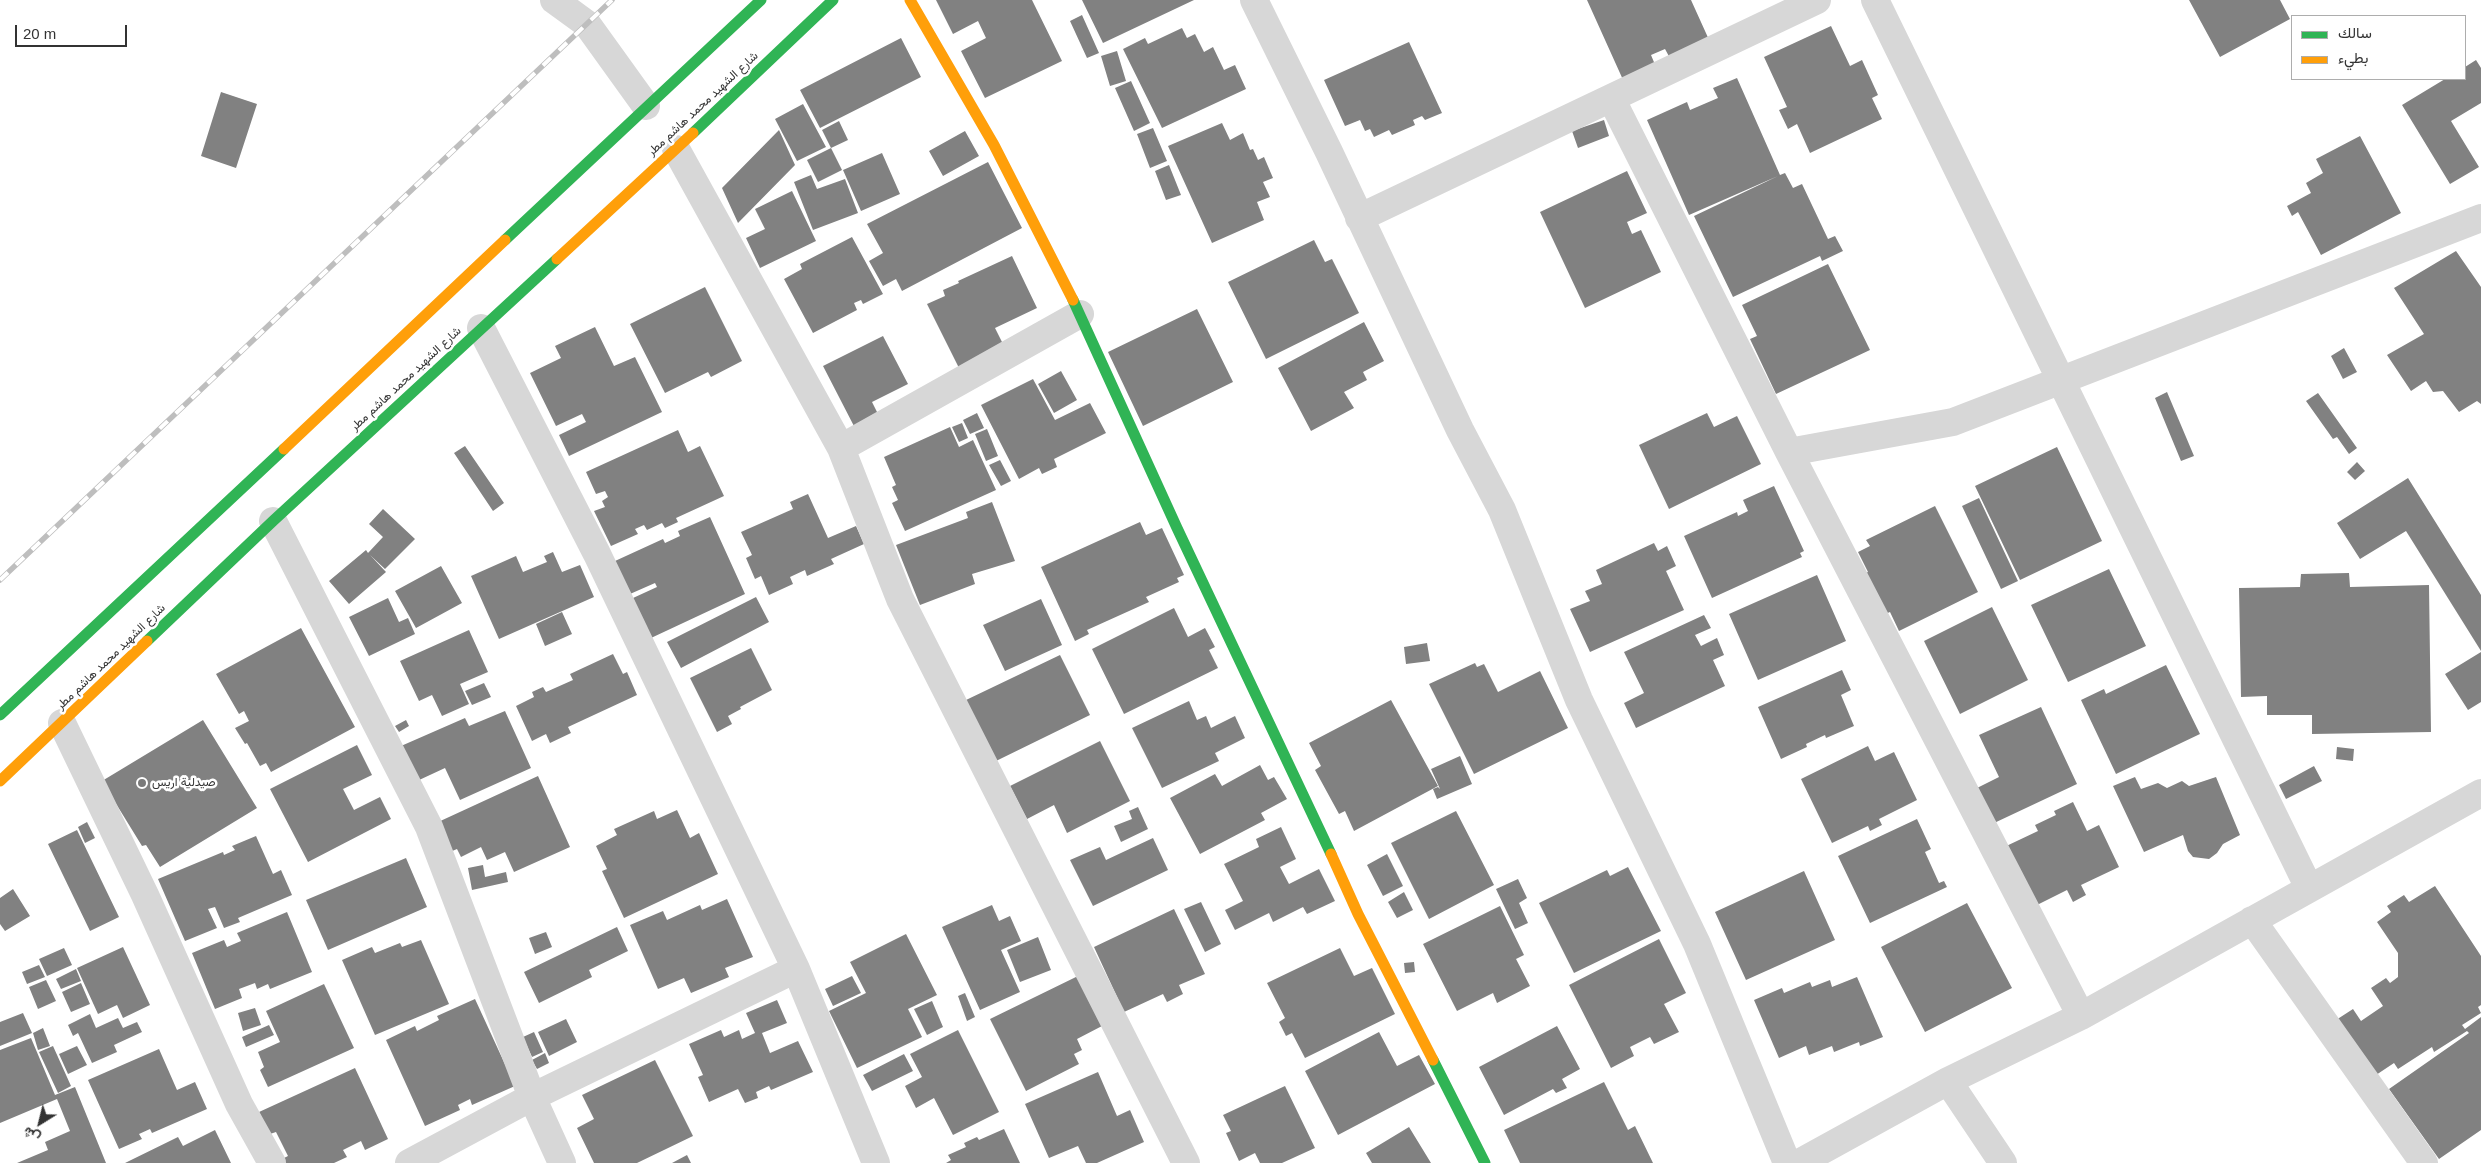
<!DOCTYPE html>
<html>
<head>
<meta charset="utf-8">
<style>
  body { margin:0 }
  #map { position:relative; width:2481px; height:1163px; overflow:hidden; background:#fff; font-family:Arial,Vazirmatn,sans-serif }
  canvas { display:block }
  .legend { position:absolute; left:2291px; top:15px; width:175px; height:65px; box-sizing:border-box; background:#fff; border:1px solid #adadad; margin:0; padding:6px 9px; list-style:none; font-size:15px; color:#333 }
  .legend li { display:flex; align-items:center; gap:10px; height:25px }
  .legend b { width:25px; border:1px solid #adadad }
  .north { position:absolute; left:15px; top:1098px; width:50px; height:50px; -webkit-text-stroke:4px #fff; paint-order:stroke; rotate:216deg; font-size:14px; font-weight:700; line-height:20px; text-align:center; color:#333 }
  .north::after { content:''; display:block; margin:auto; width:18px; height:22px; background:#333; clip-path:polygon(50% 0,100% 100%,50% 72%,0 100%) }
  .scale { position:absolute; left:15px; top:25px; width:112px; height:22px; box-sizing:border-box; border:2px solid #333; border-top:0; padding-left:6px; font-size:15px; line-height:18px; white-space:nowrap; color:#333; -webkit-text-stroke:4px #fff; paint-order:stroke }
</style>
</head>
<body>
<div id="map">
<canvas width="2481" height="1163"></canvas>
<ul class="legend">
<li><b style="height:6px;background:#30b455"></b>سالك</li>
<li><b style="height:6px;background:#ff9f0a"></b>بطيء</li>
</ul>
<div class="north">ش</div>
<div class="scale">20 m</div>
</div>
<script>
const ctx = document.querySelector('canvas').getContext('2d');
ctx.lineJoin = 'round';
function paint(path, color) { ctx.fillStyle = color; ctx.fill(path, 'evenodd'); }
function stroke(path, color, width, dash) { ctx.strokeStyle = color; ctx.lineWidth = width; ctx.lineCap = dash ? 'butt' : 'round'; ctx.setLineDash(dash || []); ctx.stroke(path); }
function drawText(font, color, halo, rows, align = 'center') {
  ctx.font = font + ' Arial,Vazirmatn,sans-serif'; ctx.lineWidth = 5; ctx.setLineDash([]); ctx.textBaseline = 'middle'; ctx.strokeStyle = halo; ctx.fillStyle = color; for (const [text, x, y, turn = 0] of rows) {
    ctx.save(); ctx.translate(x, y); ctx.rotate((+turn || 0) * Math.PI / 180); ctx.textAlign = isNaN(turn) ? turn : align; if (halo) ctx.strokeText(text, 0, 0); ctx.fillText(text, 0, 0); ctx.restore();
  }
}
const building = new Path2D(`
  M936,0H1032L1062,61L985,98L961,51L986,38L978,21L953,34Z
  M1082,0H1194L1103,43Z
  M1587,0H1691L1710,42L1671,60L1665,49L1651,55L1656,67L1624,82Z
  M2189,0H2280L2290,19L2220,57Z
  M1082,15L1099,53L1087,58L1070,21Z
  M1831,26L1850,66L1862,60L1878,95L1872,98L1882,119L1810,153L1797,124L1788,129L1779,110L1787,107L1764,57Z
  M1182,28L1187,38L1195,34L1204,52L1213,47L1224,70L1235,65L1246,89L1162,128L1123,49L1145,38L1148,44Z
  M901,38L921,77L820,128L800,90Z
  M1409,42L1442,113L1425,120L1422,116L1413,120L1415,125L1392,135L1389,130L1374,137L1370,129L1365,131L1360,120L1345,126L1324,80Z
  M1117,51L1126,81L1110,86L1101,56Z
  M2476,60L2481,68V103L2451,121L2479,167L2450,184L2402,105L2445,79H2465V67Z
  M1737,78L1780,175L1785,173L1793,188L1802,184L1828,239L1835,236L1843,251L1822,261L1820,256L1733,297L1694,216L1778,176L1689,215L1647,120L1687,102L1690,110L1718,98L1713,88Z
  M1131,81L1150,123L1134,131L1115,88Z
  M221,92L257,104L236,168L201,156Z
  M803,104L826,147L797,161L775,119Z
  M1604,120L1609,136L1578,148L1572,131Z
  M839,121L848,140L831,148L822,130Z
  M1222,123L1230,140L1243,133L1250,150L1253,149L1258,160L1264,157L1273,178L1263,182L1270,197L1257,202L1264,220L1212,243L1168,146Z
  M1153,128L1167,161L1150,168L1137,134Z
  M779,130L795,165L738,223L722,188Z
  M965,131L979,156L943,176L929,151Z
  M2360,136L2401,213L2321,255L2298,212L2292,216L2287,206L2311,193L2306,183L2323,173L2316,159Z
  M831,148L842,170L818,182L807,160Z
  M882,153L900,194L861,211L843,170Z
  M988,162L1022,228L902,291L896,279L883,286L869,261L883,253L867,224Z
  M1169,165L1181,195L1166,200L1155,171Z
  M1627,171L1647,213L1627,222L1632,234L1641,230L1661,272L1585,308L1540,212Z
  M811,175L817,189L845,179L858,213L813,230L794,182Z
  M792,191L816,241L760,268L746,238L765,229L755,209Z
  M852,237L883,294L863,304L861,300L854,303L857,310L813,333L784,279L802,269L800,264Z
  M1314,240L1325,262L1332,259L1359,313L1266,359L1228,282Z
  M2456,251L2481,287V404L2477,401L2459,412L2443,391L2433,392L2426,381L2411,391L2387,355L2424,334L2394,288Z
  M1012,256L1037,308L995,328L1005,348L960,370L927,304L945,296L943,290L959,283L958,281Z
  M1828,264L1870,350L1776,394L1750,339L1757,336L1742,305Z
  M705,287L742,361L711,377L708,372L665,393L630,324Z
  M1197,309L1233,382L1143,426L1108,352Z
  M1364,322L1384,361L1363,372L1367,380L1344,392L1354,408L1311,431L1278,368Z
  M595,327L614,366L635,357L662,412L569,456L559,435L586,422L582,414L556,426L530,373L561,358L555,346Z
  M883,336L908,384L872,402L880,418L856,430L823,366Z
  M2344,348L2357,372L2343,379L2331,356Z
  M1061,371L1077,400L1054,413L1038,384Z
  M1033,379L1055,420L1090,403L1106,433L1054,459L1057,467L1042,474L1039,468L1019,479L981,405Z
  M2167,392L2194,456L2181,461L2155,398Z
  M2318,393L2357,448L2349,454L2337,437L2333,439L2306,401Z
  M977,413L984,428L970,434L963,420Z
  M1707,413L1714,427L1737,416L1761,464L1669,509L1639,445Z
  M962,423L968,438L959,442L952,427Z
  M950,427L959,447L973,440L996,490L905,531L892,503L898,500L892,487L896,485L884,457Z
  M987,429L998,456L986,461L975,434Z
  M678,430L688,452L700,446L724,496L676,518L678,522L665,528L662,523L647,530L644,525L635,529L638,534L611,546L594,511L605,507L602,501L608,497L605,491L596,494L586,472Z
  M465,446L504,503L493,511L454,453Z
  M2057,447L2102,541L2020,580L1975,486Z
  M1000,460L1011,481L1001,486L989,465Z
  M2357,462L2365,471L2355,480L2347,472Z
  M2408,478L2481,595V651L2406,531L2360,559L2337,523Z
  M1774,486L1804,551L1800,553L1802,557L1712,598L1684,536L1737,512L1738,516L1748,511L1743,500Z
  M808,494L828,538L856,526L864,544L831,559L834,564L807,576L805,570L790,577L793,584L769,595L761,576L755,579L746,558L752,555L741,532L793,509L790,502Z
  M1979,498L2018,581L2001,589L1962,506Z
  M992,502L1015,561L972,574L975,584L920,605L896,545L968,518L966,512Z
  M1935,506L1978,592L1899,631L1890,612L1883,615L1863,574L1868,572L1858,552L1870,546L1866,540Z
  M383,509L415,539L385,569L370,555L386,572L349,604L329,581L366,550L368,553L383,537L369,524Z
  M710,517L745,594L651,638L633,598L657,587L655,583L630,594L615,561L663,539L665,543L680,536L678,531Z
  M1140,522L1146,535L1162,528L1184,575L1177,578L1179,582L1146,597L1149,602L1087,630L1089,634L1075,641L1041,567Z
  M1654,543L1658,551L1667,546L1676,566L1666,571L1684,610L1590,652L1570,609L1590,601L1585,591L1602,584L1596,570Z
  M553,552L562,572L580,565L594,597L499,639L471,576L516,556L523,572L547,562L544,556Z
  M441,566L462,603L416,628L395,591Z
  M2109,569L2146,646L2068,682L2031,605Z
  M2349,573L2350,587L2429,585L2431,732L2312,734V715H2267V696L2241,697L2239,588L2300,587L2301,574Z
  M1817,575L1846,641L1758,680L1729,614Z
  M756,597L769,622L681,668L667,642Z
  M388,598L399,622L408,618L415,634L369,656L349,617Z
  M1041,599L1062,645L1005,671L983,625Z
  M1992,607L2028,680L1960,714L1924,641Z
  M1174,608L1188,637L1205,628L1215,647L1209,650L1218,668L1124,714L1092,649Z
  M562,612L572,634L545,646L536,624Z
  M1704,615L1711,628L1695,635L1701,646L1717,638L1724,655L1713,660L1725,686L1636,728L1624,703L1644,693L1624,652Z
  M301,628L355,727L271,772L266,763L260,766L247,743L245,744L235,728L249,721L244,711L239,714L216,674Z
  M469,630L488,672L460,684L469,704L442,716L432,695L419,701L400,661Z
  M1427,643L1430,661L1406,664L1404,647Z
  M751,648L772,690L740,707L741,709L728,716L732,724L717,732L690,678Z
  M2481,652V702L2468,710L2445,674Z
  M613,654L623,674L627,672L637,695L568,727L571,733L550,743L546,734L532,741L516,706L534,697L532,692L543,687L546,692L573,680L570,674Z
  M1060,655L1090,715L996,761L966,700Z
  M1475,663L1477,667L1484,664L1498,692L1540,671L1568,728L1474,774L1429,684Z
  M2166,665L2200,734L2116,774L2081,700L2104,689L2106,694Z
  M1842,670L1851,690L1841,695L1854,726L1826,738L1825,735L1806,744L1807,747L1781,759L1758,707Z
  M484,683L491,697L472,705L465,691Z
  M1391,700L1438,786L1354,831L1345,811L1339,814L1315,770L1321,766L1309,743Z
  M1189,701L1197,720L1206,716L1211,728L1235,716L1245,738L1215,753L1219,761L1162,788L1132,728Z
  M2041,707L2077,784L1992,824L1975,789L1999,777L1979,735Z
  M505,711L531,768L460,800L445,768L417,781L401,746L465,718L469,726Z
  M203,720L257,808L160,867L146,845L142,846L102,781Z
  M406,720L409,726L399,732L395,726Z
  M1100,741L1130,801L1067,833L1054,805L1027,819L1010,786Z
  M357,745L372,775L343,789L354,810L380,797L391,819L308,862L270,789Z
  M1868,746L1875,761L1894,752L1917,800L1879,819L1882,825L1870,831L1868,826L1832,843L1801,779Z
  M2337,747L2354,749L2353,761L2336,759Z
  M1460,756L1472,784L1437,799L1433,789L1438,787L1440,789L1431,769Z
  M1260,765L1268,780L1274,777L1287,799L1261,813L1265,820L1200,854L1170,798L1215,774L1222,786Z
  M2314,766L2322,781L2286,799L2279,785Z
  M538,776L570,847L514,872L505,852L487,860L481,847L461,857L457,849L450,852L436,823Z
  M2135,777L2141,789L2158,783L2167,788L2182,781L2189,786L2216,777L2240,835L2223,844L2217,853L2209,859L2193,857L2188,851L2183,835L2144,852L2113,786Z
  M2073,802L2087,831L2099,825L2119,867L2081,885L2086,895L2073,902L2067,890L2029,909L2000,849L2038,831L2035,825L2056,815L2054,811Z
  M1138,807L1148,829L1121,842L1114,826L1132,819L1129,811Z
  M677,810L690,838L699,833L718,874L624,918L602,871L607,869L596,846L617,835L614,829L654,811L657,819Z
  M1456,811L1494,885L1429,919L1391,843Z
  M1917,819L1931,849L1925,852L1939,883L1944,881L1947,887L1870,923L1838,856Z
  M87,822L95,838L85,843L78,827Z
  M1281,827L1296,859L1280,867L1289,884L1319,869L1335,901L1307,914L1303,907L1273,922L1269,913L1235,930L1225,910L1243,901L1224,864L1259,847L1256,839Z
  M77,830L119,917L90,931L48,844Z
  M256,836L273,874L281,870L292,895L238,918L240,922L224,928L215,907L208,909L217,928L185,941L158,879L223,852L224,855L235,850L232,846Z
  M1153,838L1168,870L1093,906L1070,860L1100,847L1106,860Z
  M1387,854L1403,886L1383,896L1367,865Z
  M406,858L427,907L328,950L306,900Z
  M483,865L485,877L506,872L508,882L472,890L468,868Z
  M1628,867L1661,931L1574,973L1539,903L1607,870L1610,876Z
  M1804,871L1835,940L1746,980L1715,912Z
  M1518,879L1527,898L1519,903L1528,923L1515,929L1496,889Z
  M2435,886L2481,956V1005L2478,1007L2481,1013L2462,1025L2465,1029L2481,1017V1130L2439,1159L2389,1089L2469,1033L2467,1031L2434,1052L2432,1047L2398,1069L2394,1063L2373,1077L2336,1020L2353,1009L2361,1021L2383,1006L2371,988L2386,978L2390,983L2398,977V953L2377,922L2391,912L2387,906L2404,895L2409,902Z
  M13,889L30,916L5,931L0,924V898Z
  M1404,892L1413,910L1397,918L1388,902Z
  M727,899L753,957L725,968L729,977L691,993L684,978L658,989L630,925L663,911L667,920L700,905L702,910Z
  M1201,902L1221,944L1205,952L1184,909Z
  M1967,903L2012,988L1925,1032L1881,947Z
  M992,905L999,921L1010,916L1021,941L1001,950L1020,992L980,1010L942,927Z
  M1500,906L1524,955L1516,959L1530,986L1497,1003L1493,993L1457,1011L1423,944Z
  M1174,909L1205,974L1179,985L1183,994L1167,1002L1163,994L1124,1012L1094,947Z
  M287,912L312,972L270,989L268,984L257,989L255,983L239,989L242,998L215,1009L192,953L224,940L227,947L241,941L237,933Z
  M617,927L628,951L589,970L592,977L539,1003L524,972Z
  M546,932L552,947L535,954L529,938Z
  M906,934L937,995L908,1009L922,1037L857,1068L829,1011L866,993L850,962Z
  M1038,937L1051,970L1020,982L1007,950Z
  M1659,939L1686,993L1664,1004L1679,1032L1654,1044L1650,1037L1630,1047L1634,1056L1611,1068L1569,985Z
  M421,940L449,1004L375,1035L342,960L372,947L375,953L400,943L402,947Z
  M123,947L150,1005L123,1018L117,1005L98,1014L77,968Z
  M64,948L72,965L47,976L39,959Z
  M1340,948L1354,976L1372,968L1395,1014L1305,1058L1292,1033L1286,1036L1279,1022L1285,1018L1267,983Z
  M1414,962L1415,972L1405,973L1404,963Z
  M39,965L45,977L27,984L22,972Z
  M76,969L81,981L61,989L56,979Z
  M852,976L861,993L833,1006L825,989Z
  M1078,976L1102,1026L1077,1039L1082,1050L1074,1054L1079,1064L1026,1091L990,1019Z
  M1857,977L1883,1037L1860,1046L1859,1042L1834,1052L1832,1046L1809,1055L1806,1046L1779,1058L1754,1000L1782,988L1784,993L1810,982L1812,987L1830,980L1832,987Z
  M46,980L56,1001L38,1009L29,987Z
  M81,983L90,1004L71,1012L62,992Z
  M324,984L354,1048L268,1087L260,1070L264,1067L258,1052L280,1042L266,1011Z
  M965,993L975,1017L967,1021L958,996Z
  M475,999L515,1086L472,1105L470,1099L458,1105L460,1110L425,1126L386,1040L415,1026L417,1031L439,1020L437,1016Z
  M777,1000L787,1023L762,1033L770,1053L798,1041L813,1072L771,1090L769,1086L756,1092L758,1098L745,1103L738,1089L709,1102L698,1077L703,1075L689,1044L721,1030L724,1037L739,1030L742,1039L755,1033L746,1013Z
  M932,1001L943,1027L927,1035L914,1009Z
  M255,1008L261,1025L243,1031L238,1013Z
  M23,1013L32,1033L0,1046V1022Z
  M90,1014L96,1028L118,1018L123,1028L137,1022L142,1032L114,1045L117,1052L92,1063L78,1033L73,1036L68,1025Z
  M566,1019L577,1042L549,1056L538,1032Z
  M269,1025L274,1035L246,1047L242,1037Z
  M1557,1026L1580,1069L1562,1079L1567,1088L1556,1093L1553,1089L1504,1115L1479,1067Z
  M43,1028L50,1046L38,1050L33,1033Z
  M958,1030L999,1112L953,1135L934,1098L916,1108L905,1086L922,1077L910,1054Z
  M534,1032L543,1052L532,1057L523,1037Z
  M1379,1032L1397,1066L1419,1055L1435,1084L1338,1135L1305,1071Z
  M31,1038L55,1095L75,1087L106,1163H17L48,1150L45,1142L70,1131L57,1099L0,1123V1050Z
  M53,1046L71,1086L58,1093L39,1052Z
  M77,1046L87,1065L68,1074L59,1054Z
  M159,1049L177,1090L195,1082L207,1109L152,1133L150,1129L139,1134L142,1139L119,1149L88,1080Z
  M545,1053L549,1063L537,1069L532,1060Z
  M904,1054L913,1071L872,1091L863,1075Z
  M655,1060L693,1136L637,1163H594L577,1128L594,1119L582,1095Z
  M355,1068L388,1139L365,1150L361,1141L343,1150L347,1157L334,1163H284L282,1159L288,1156L276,1132L270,1134L259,1112Z
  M1098,1072L1117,1116L1130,1110L1144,1142L1097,1163H1086L1078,1146L1049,1158L1025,1104Z
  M1604,1082L1628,1130L1635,1126L1653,1163H1520L1504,1130Z
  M1285,1086L1315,1148L1282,1163H1260L1255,1153L1239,1161L1226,1133L1231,1131L1223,1115Z
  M1409,1127L1431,1163H1372L1366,1153Z
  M1004,1129L1020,1163H946L951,1160L948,1155L966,1147L964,1143L977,1137L979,1140Z
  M215,1130L231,1163H125L178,1137L183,1146Z
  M687,1155L691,1163H672Z`);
const street = new Path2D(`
  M554,0L587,24L646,106
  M1254,0L1329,152L1460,430L1502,510L1579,700L1697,944L1787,1163
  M1875,0L2309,888
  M1611,98L1789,452L2081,1016
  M676,149L841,448L900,599L1186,1163
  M1359,218L1817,0
  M481,328L597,554L796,969L876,1163
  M841,448L1080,314
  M1789,452L1953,422L2481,218
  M273,521L429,827L532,1097L562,1163
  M62,723L145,895L239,1104L272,1163
  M2252,920L2424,1163
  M1948,1081L2003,1163
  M409,1163L532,1097L796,969
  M1799,1163L1948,1081L2081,1016L2481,793`);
const fast = new Path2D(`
  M693,133L833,0
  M505,240L761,0
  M1073,300L1177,528L1331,854
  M147,641L273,521L557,259
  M0,715L284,449
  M1433,1060L1485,1163`);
const slow = new Path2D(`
  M910,0L994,145L1073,300
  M557,259L693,133
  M284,449L505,240
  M0,781L147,641
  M1331,854L1358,914L1433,1060`);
const rail = new Path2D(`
  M0,580L612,0`);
const markers = [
  [142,783,5,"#7a7a7a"]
];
const streetNames = [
  ["شارع الشهيد محمد هاشم مطر",703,104,-43],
  ["شارع الشهيد محمد هاشم مطر",406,379,-43],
  ["شارع الشهيد محمد هاشم مطر",111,657,-44]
];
const poiNames = [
  ["صيدلية اريس",152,783]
];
paint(building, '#818181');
stroke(street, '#d7d7d7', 28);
stroke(fast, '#30b455', 11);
stroke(slow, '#ff9f0a', 11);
stroke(rail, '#bebebe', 5.5);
stroke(rail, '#fff', 4, [11]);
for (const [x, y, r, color] of markers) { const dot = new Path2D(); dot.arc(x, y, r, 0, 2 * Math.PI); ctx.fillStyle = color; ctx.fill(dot); stroke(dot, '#fff', 2); }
drawText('12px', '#333', '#fff', streetNames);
drawText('12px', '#333', '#fff', poiNames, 'left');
</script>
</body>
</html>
